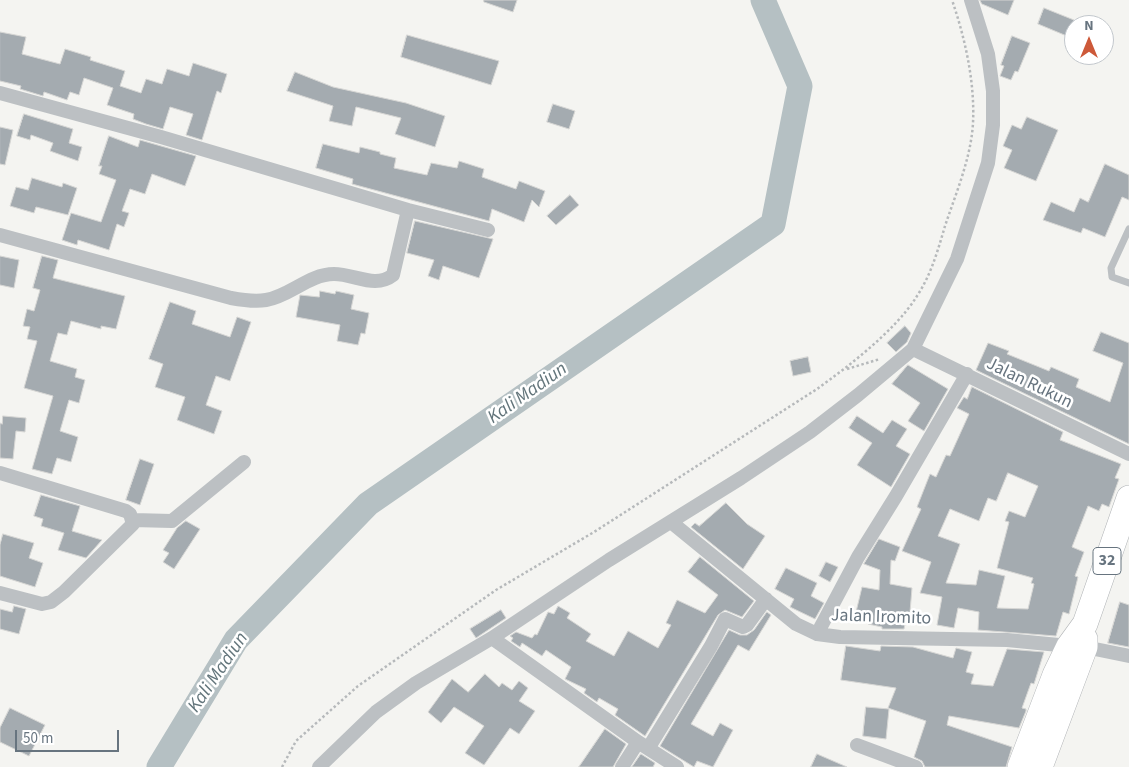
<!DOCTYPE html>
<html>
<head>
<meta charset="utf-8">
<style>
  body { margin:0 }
  #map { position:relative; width:1129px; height:767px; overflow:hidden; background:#f4f4f1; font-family:"Source Sans 3",sans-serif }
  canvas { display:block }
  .north { position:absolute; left:1064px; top:15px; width:50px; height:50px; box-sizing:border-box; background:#fff; border:1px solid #c2c7cc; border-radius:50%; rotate:0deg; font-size:14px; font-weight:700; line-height:20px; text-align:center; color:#67747f }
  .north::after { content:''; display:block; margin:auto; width:18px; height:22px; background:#cd5939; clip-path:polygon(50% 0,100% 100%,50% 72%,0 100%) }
  .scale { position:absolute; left:15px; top:730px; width:104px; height:22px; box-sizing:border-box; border:2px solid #67747f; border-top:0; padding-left:6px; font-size:15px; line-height:18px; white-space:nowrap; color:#67747f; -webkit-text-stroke:4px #fff; paint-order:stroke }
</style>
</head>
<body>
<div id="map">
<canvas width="1129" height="767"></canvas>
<div class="north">N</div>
<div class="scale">50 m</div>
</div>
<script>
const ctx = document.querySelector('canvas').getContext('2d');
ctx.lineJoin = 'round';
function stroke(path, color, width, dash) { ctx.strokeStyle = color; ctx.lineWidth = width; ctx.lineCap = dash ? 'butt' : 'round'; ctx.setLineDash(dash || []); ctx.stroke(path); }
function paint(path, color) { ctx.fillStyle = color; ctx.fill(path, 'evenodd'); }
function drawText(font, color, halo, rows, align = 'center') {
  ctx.font = font + ' "Source Sans 3",sans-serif'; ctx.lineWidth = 5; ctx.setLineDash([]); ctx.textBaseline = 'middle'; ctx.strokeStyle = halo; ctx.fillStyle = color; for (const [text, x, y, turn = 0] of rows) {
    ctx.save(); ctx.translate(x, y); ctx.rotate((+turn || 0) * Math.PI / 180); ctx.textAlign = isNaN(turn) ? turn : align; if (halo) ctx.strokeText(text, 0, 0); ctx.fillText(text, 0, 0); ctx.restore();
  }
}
const river = new Path2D(`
  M159,767L236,640L368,504L773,224L800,86L763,0`);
const building = new Path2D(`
  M484,0H517L513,12L484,2Z
  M980,0H1014L1008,15L982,4Z
  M1044,8L1074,20V39L1038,24Z
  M0,32L26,37L22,54L60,64L65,49L91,57L90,60L125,71L120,86L141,93L146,79L162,84L167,69L189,76L193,63L227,74L221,93L217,91L202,140L186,135L193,114L170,107L163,129L146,124L133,119L134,114L107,105L113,88L84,78L79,95L70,92L67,100L44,92L43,96L20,89L21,86L0,81Z
  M407,35L499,61L491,85L401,57Z
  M1012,36L1030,43L1018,72L1015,71L1011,80L1000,76L1004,66L1001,65Z
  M295,72L333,87L406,103L445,116L435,147L395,134L401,118L356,107L352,126L329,121L333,106L287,91Z
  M553,104L575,111L569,129L547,122Z
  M24,114L73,129L69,143L82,147L78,161L50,151L53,143L31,135L30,140L17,136Z
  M1027,117L1058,130L1036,181L1004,168L1012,150L1003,146L1012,125L1021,129Z
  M0,127L13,130L5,165L0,164Z
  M109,136L138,147L140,140L196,156L185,186L152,174L145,194L130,189L122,211L129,213L124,227L117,224L109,250L78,240L77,245L62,240L71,213L101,222L116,180L99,174L102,166H99Z
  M323,144L359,153L360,147L380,152V154L396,158L394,168L427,175L431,163L457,168L459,161L484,169L482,177L516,189L519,181L545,191L539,207L532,200L524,222L492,209L489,221L352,184L353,179L316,168Z
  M1105,164L1129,175V200L1122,197L1105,237L1083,228L1081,233L1043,220L1051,202L1074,212L1080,198L1088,202Z
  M32,178L62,187L63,183L77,188L68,215L36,207L34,213L10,206L16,187L28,190Z
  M570,195L579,205L556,225L547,216Z
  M415,221L493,239L479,278L443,266L439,280L428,276L434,260L407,253Z
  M0,256L19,260L14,288L0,285Z
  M42,256L58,260L53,278L125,296L116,329L101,326V329L71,321L67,335L58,333L50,361L77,369L75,377L85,380L79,403L69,400L60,431L78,437L71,462L57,458L52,474L32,469L53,396L24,388L37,341L27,339L30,327L23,326L27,309L34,311L40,290L33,288Z
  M320,291L335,294L336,291L354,295L351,309L369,313L365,334L361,333L358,345L337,341L340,325L296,317L300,295L319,297Z
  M170,302L196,311L192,324L230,337L237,317L251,322L230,381L216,376L206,405L222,411L214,434L177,420L185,397L155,387L163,364L149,359Z
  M905,326L911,333L907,342L896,352L887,343Z
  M1101,332L1129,343V444L976,370L988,343L1009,351L1007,354L1049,371L1051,367L1079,379L1076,387L1110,402L1123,363L1093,351Z
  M808,357L811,372L793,376L790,361Z
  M908,365L948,389L924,431L908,421L920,403L892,384Z
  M972,387L1063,432L1060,440L1121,464L1115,478L1119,479L1109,507L1102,504L1099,511L1088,506L1072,547L1084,552L1075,576L1078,577L1069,614L1063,612L1056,636L978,630L979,612L958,608L954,628L937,625L942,597L920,593L931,562L902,551L921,509L917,507L930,474L936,477L946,455L950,456L969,414L957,408L964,397L967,399ZM1008,473L1038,486L1025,517L1009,511L1005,521L1009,522L997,568L1033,578L1031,583L1034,584L1028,609L997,608L1005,576L979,570L976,585L946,583L960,544L938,536L950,509L979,521L988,498L996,501Z
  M3,416L26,418L25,432L16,431L13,459L0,458V423L2,424Z
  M857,416L883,433L892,420L907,429L896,446L910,454L891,487L857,465L872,443L849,428Z
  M140,459L154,464L140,505L126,500Z
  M41,495L80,506L72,531L102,540L86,558L58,550L64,533L41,526L43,519L34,516Z
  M726,503L747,524L765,536L743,569L691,527L695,523L699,526Z
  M186,521L200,529L174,569L163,562L169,553L163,550L177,528Z
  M3,534L34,543L29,558L43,563L35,587L0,576V545Z
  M879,539L900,547L895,561L891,560L890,584L912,588L909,624H905L904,629H882V627L868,624L870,615L856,612L862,587L879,590L880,570L864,564Z
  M700,557L754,601L742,617L725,610L718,615L645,736L615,715L618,709L599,698L597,702L584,693L586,689L565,679L571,667L546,650L542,656L522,643L520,647L511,641L513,638L510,636L516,632L532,638L535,634L537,635L548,612L554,614L558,606L570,613L567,618L591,634L586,641L614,656L628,631L658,648L671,625L666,623L677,600L705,613L718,595L688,572Z
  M826,562L838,567L830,582L819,576Z
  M786,568L817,583L811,596L824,603L815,619L790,607L794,599L775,589Z
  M1120,602L1129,605V647L1108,643Z
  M14,606L26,609L19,634L0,629V609L12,612Z
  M501,610L506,618L476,638L470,629Z
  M767,612L771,615L749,651L738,645L691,724L713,736L720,723L733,730L713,767L697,761L694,767L660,746L729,630L740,635H747L754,630Z
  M846,646L880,651L881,646L913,647L953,658L956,648L972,652L966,672L974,674L971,684L993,686L1007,649L1044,652L1034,684L1031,683L1022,708L1026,709V711L1019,728L949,716L947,725L1012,747L1006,767H925L922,761L914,757L926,721L888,708L896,688L841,680Z
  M485,674L499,687L502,683L512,690L519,681L528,688L519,701L535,711L519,734L510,728L484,765L465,753L484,726L454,707L441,723L428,712L452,679L468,692Z
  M866,707L889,709L886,739L863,736Z
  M10,708L45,725L29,756L0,742V728Z
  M605,729L626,744L613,767H579Z
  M641,754L655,763L653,767H632Z
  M817,754L847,767H811Z`);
const path = new Path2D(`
  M847,369L880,359
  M282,767L296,741L358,686L496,590L594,532L817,389C849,366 896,330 917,296C931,275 938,250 945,226C956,193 971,158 973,123C975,82 965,38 952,0`);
const lane = new Path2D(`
  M1129,229L1111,268L1112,277L1129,283`);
const street = new Path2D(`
  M0,93L161,137L408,210L488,230
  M0,235L231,298C242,300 254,302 266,300C290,296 309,274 334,274C355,274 375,289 393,275L408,210
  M913,349L1129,454
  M0,473L126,511L130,514L133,524L64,592L51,602L42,604L0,593
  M133,520L172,521L244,462
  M671,522L796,624L817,634L840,637L1007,640L1069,646
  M817,634L858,557L896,496L967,374
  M492,638L638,742L677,767
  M1085,647L1129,656
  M857,745L916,767
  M649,747L711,646L725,619L743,627L747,625L766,599
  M319,767L376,712L416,683L492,638L609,560L741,478L810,432L858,395L913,349L957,259L988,163L993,125V91L988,54L971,0
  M622,767L638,742`);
const highway = new Path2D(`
  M1020,767L1055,675L1069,646L1085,624L1129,498
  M1040,767L1085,647V639`);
const shields = [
  [1107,561,28]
];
const shieldNames = [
  ["32",1107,561]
];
const streetNames = [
  ["Jalan Rukun",1029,384,26],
  ["Jalan Iromito",881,618,2]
];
const waterNames = [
  ["Kali Madiun",528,394,-35],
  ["Kali Madiun",219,673,-56]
];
stroke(river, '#b5c0c3', 25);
paint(building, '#a4abb0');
stroke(building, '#d6d6d4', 1);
stroke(highway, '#b0b3b6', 26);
stroke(path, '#b6b9bb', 2.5, [2.5, 2.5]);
stroke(lane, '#bcc0c3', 7);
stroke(street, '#bcc0c3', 14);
stroke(highway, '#fff', 25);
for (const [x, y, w] of shields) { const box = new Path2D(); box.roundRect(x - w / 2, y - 13.5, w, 27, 4); ctx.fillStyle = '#fff'; ctx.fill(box); stroke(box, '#67747f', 1); }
drawText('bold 16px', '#67747f', null, shieldNames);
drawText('18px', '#67747f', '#fff', streetNames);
drawText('italic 19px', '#63757b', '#fff', waterNames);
</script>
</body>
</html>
